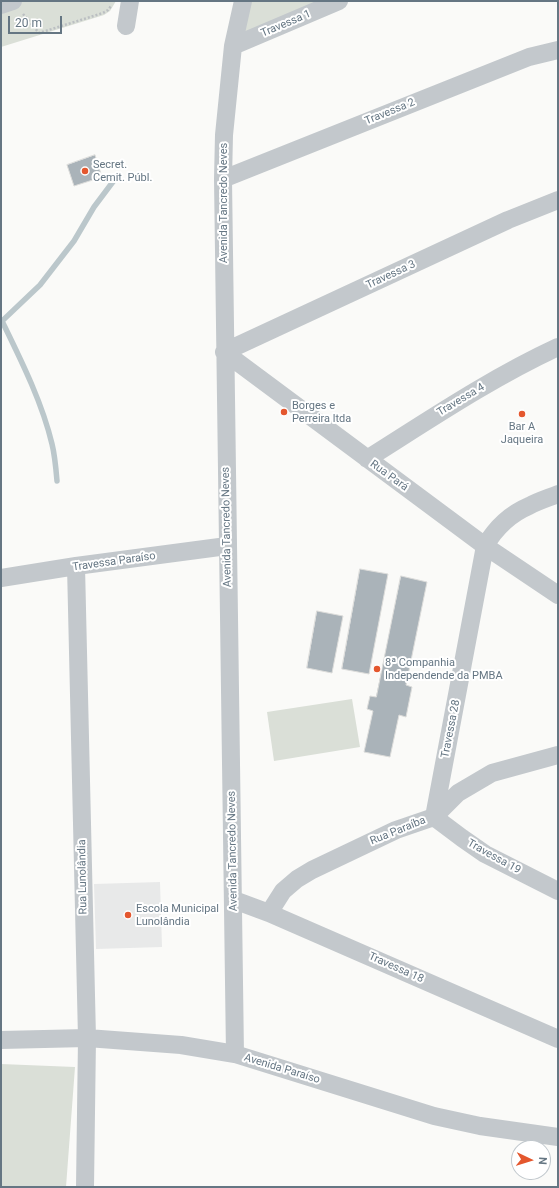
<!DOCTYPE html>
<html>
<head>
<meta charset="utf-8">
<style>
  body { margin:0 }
  #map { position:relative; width:559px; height:1188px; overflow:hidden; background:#fafaf8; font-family:Roboto,sans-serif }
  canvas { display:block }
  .frame { position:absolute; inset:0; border:2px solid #657683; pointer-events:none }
  .north { position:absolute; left:511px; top:1140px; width:40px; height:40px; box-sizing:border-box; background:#fff; border:1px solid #c1c8cd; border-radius:50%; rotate:94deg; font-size:11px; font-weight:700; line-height:16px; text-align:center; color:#657683 }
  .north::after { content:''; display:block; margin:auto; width:14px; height:18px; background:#e4572e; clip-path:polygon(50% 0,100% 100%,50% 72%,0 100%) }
  .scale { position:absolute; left:8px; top:16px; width:54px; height:18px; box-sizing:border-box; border:2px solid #657683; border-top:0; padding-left:5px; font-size:12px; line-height:14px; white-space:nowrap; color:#657683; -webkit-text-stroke:3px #fff; paint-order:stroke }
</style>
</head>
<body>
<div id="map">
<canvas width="559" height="1188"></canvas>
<div class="frame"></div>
<div class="north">N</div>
<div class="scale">20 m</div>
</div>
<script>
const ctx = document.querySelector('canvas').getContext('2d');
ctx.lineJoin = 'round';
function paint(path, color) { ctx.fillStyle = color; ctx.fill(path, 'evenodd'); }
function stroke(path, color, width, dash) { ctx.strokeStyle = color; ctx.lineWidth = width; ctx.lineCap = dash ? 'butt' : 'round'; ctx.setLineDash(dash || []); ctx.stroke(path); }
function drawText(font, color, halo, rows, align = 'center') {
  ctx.font = font + ' Roboto,sans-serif'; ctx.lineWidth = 4; ctx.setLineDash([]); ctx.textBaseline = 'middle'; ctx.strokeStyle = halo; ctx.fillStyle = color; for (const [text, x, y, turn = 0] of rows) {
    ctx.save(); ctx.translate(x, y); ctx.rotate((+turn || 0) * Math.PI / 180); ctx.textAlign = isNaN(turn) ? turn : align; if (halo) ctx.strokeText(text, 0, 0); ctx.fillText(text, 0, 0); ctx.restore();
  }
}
const built = new Path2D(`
  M160,882L162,947L96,949L94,884Z`);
const green = new Path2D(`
  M1,1H116L110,11L104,15L1,47Z
  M241,1H319L231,39Z
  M352,699L360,747L274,761L267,712Z
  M1,1064L75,1067L66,1187H1Z`);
const stream = new Path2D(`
  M2,321C21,360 42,402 52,444C55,456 56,469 57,481
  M1,322L40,285L74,241L94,207L115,179`);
const building = new Path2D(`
  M95,155L102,177L74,186L67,165Z
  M360,569L388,574L369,674L342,669Z
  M401,576L427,582L406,685L412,687L406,717L399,715L390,757L364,752L373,711L367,709L370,696L376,697Z
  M317,611L343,616L332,673L307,668Z`);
const path = new Path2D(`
  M23,14L39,33L103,13L108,10L111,6`);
const minor = new Path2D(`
  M1,5L13,1
  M126,26L130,1
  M233,46L339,1
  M223,179L529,57L558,50
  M224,352L485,546L558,595
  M224,352L508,220L558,200
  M367,459C429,420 491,378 558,347
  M558,494C548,498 538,501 529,506C510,514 495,529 485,546L434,817L462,838L485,854L558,891
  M76,566L87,1038L85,1187
  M1,578L76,566L227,546
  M234,900L269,913L558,1039
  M269,913L283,891L297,879L312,870L396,830L434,817L458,793L492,773L558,755
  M1,1040L87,1038L181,1045L235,1054L434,1116L480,1126L558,1137
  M235,1054L223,179L224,135L233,46L243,1`);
const markers = [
  [85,171,4,"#e4572e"],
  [284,412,4,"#e4572e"],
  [522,414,4,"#e4572e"],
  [377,669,4,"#e4572e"],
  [128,915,4,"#e4572e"]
];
const streetNames = [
  ["Travessa 1",286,24,-23],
  ["Travessa 2",390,112,-22],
  ["Avenida Tancredo Neves",224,203,-90],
  ["Travessa 3",391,275,-25],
  ["Travessa 4",461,400,-31],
  ["Rua Pará",389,476,36],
  ["Avenida Tancredo Neves",227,527,-91],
  ["Travessa Paraíso",114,562,-8],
  ["Travessa 28",451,729,-79],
  ["Rua Paraíba",398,831,-22],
  ["Avenida Tancredo Neves",233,851,-91],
  ["Travessa 19",494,857,29],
  ["Rua Lunolândia",83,877,-91],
  ["Travessa 18",396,968,24],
  ["Avenida Paraíso",282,1069,17]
];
const poiNames = [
  ["Secret.",93,165],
  ["Cemit. Públ.",93,178],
  ["Borges e",292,406],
  ["Perreira ltda",292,419],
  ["Bar A",522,427,"center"],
  ["Jaqueira",522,440,"center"],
  ["8ª Companhia",385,663],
  ["Independende da PMBA",385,676],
  ["Escola Municipal",136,909],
  ["Lunolândia",136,922]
];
paint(built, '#e8e9e9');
paint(green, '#dadfd7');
stroke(stream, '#bbc7cb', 5.5);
paint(building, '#aab3b9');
stroke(building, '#dcdcda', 1);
stroke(path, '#bbbfc2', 2.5, [2, 2]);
stroke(minor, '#c3c8cc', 18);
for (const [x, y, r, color] of markers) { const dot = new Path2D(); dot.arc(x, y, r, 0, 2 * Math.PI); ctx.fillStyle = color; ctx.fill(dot); stroke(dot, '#fff', 1.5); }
drawText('11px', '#657683', '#fff', streetNames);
drawText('11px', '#657683', '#fff', poiNames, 'left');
</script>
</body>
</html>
